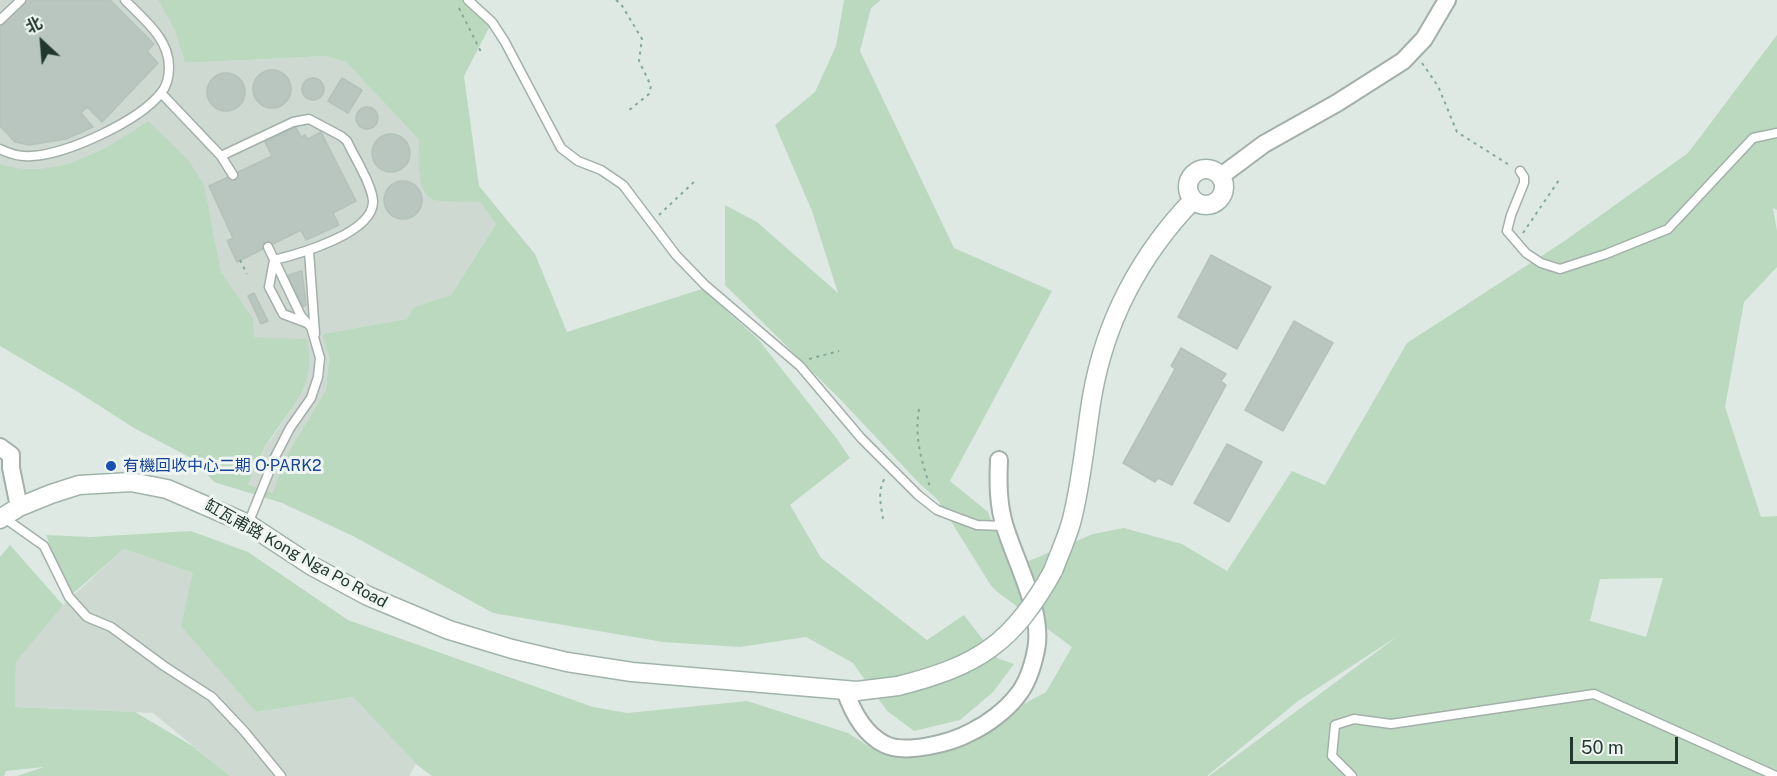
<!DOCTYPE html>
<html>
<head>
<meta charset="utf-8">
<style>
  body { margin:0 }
  #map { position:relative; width:1777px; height:776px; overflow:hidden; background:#dfe9e4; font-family:"Public Sans","Noto Sans SC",sans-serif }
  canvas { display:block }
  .north { position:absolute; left:12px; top:12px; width:60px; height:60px; -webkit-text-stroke:4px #eff6f2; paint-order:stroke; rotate:334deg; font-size:16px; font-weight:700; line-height:24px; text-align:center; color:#22382f }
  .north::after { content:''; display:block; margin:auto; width:21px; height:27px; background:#22382f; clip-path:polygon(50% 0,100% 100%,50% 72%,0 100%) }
  .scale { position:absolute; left:1570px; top:737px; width:108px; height:27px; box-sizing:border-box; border:3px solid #22382f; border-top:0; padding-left:8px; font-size:18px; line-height:21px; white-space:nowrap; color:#22382f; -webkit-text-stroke:4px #eff6f2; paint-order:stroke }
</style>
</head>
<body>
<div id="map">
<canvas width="1777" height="776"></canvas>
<div class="north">北</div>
<div class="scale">50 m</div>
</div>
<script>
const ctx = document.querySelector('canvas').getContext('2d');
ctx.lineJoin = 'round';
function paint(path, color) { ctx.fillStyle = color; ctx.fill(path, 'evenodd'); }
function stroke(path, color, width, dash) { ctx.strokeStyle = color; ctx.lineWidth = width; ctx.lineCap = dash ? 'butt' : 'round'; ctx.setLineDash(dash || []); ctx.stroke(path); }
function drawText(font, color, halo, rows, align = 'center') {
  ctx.font = font + ' "Public Sans","Noto Sans SC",sans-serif'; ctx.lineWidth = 6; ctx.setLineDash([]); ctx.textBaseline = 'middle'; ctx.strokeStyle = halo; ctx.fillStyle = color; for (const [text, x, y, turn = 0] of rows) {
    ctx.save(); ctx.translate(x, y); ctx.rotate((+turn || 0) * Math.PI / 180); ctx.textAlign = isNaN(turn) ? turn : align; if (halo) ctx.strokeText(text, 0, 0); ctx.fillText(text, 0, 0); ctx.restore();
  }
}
const built = new Path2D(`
  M0,0H158L175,31L185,63L326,56L346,62L419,140V176L433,199L480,202L496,224L451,295L414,307L407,319L322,334L329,357L326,390L286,456L274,493L248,486L264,449L291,410L307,340L254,337L221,272L209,211L148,121L125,137L87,157L60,166L36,171L15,169L0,164Z
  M124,549L193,573L256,712L353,697L416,764L409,776H230L153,713L15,707L16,662L55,612Z`);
const green = new Path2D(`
  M158,0H463L492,22L464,76L479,186L535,254L567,332L702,289L758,339L837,439L850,458L790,505L821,558L927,640L964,615L997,658L1014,664L993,692L960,720L914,731L887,711L853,663L806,637L740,647L663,642L493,613L353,536L282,503L214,482L193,459L134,428L78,392L0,346V164C53,182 105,150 148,121L189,161L204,185L221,272L253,319L254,337L307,339C318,388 288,409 265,447C258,459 254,473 248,485L273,493L286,456L326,390L329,357L322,334L407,319L414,307L451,295L496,224L480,202C469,201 441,203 432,199C415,190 419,156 419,140L346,62L326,56L185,63L175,31Z
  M844,0H881L871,8L860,51L954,248L1052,291L950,481L988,512L1010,569L1093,534L1124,528L1182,544L1227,571L1292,471L1325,485L1407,343L1563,242L1688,153L1777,35V210L1773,208L1777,231V267L1744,302L1725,407L1761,517L1777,516V776H1209L1398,636L1298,701L1207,776H432L416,764L353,697L256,712L181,626L193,573L124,549L69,597L46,535L90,537L191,531L248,552L348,620L593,707L627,713L747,701L848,733L879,753L922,755L970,743L1014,709L1046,692L1072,647L996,591L990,584L937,499L919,483L838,397L725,285V205L757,222L838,293L812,211L775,125L815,92L836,46ZM1663,578L1646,637L1590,621L1600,579Z
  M10,545L63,605L16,662L15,707L135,712L194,747L230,776H17L44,767L6,771L4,776H0V557Z`);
const building = new Path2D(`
  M27,0H110L154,44L147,51L158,63L102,122L87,107L81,113L93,127L66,139L29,145L15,142L0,126V27Z
  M253 89a19 19 0 1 1 38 0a19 19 0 1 1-38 0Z
  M207 92a19 19 0 1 1 38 0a19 19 0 1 1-38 0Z
  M302 89a11 11 0 1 1 22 0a11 11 0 1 1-22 0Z
  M342,78L362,90L348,113L328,101Z
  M356 118a11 11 0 1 1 22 0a11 11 0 1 1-22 0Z
  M296,127L301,137L305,135L308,139L321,132L356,201L333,213L339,225L306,240L301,230L237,262L227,241L233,238L209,186L272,156L265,142Z
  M372 153a19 19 0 1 1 38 0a19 19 0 1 1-38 0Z
  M384 200a19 19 0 1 1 38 0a19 19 0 1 1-38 0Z
  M1211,255L1271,287L1237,349L1178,317Z
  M302,271L306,305L303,307L288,275Z
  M254,293L268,321L261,324L248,296Z
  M1294,321L1333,343L1283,431L1245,410Z
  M1181,348L1226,374L1221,381L1226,385L1172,485L1158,478L1155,482L1123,463L1175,369L1171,366Z
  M1227,444L1262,462L1229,522L1194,503Z`);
const path = new Path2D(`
  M616,0L621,4L642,39L639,61L651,86L649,94L628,111
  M459,8L481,52
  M1422,63L1438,86L1457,132L1511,166
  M659,215L696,180
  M1523,233L1559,180
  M240,260L247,274
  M809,359L839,351
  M919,409C914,439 922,462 931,490
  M883,519C881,505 877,491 885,478`);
const lane = new Path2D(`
  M468,0L492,22L505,42L561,148L578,161L601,170L623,185L676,255L705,285L800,366L861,438L918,495L937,510L958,518L977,525L1004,526
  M0,20L21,0
  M161,93L221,156L233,175
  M0,149C10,154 19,157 31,156C66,155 139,121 161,93C167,86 169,77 169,67C169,38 143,19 125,0
  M221,156L293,122L309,119L341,136L347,141C354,157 372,184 373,201C374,233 299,254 274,260L269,287L283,314L307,323
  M1520,171L1524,177V183L1511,215L1507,231L1526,253L1541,263L1560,269L1606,254L1668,229L1753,138L1777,133
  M309,251L315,334
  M3,517L44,546L69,597L87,617L111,627L164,666L212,697L244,731L281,776
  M248,524L275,457L290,428L311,398L318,377L320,358L311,327L301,316L268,247
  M1352,776L1332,756L1335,725L1354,719L1391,724L1594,694L1776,776`);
const street = new Path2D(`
  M1221,176L1264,144L1337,103L1403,61L1424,39L1447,0
  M0,447L11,455V468L19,507
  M845,690C852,711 863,733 884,744C905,755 951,743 971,732C988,724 1006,710 1017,696C1027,684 1033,665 1036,650C1044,613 1016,563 1005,527C998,505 998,483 999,460`);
const secondary = new Path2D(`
  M1188 187a18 18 0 1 1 36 0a18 18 0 1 1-36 0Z
  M0,519L19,507L51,494L79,485L131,482L167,489L248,524L312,566L368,596L449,630L512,649L567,662L632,672L857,691L898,686
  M1053,571C1059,555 1066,540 1071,523C1082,482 1085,439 1092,397C1105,321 1141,254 1193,200`);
const secondaryBridge = new Path2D(`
  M898,686C978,666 1013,643 1053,571`);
const markers = [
  [111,466,6,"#1a4fb4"]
];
const transitNames = [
  ["有機回收中心二期 O·PARK2",123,466]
];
const streetNames = [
  ["缸瓦甫路 Kong Nga Po Road",296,554,29]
];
paint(built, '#ced9d2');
paint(green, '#bad9bf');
paint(building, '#b8c6bf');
stroke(building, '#b3c2ba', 1.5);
stroke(lane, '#a3b0aa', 11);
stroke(street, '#a3b0aa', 20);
stroke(secondary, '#a0b4aa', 21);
stroke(path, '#83aa99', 2, [3, 4.5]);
stroke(lane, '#fff', 8);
stroke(street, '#fff', 16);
stroke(secondary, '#fff', 18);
stroke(secondaryBridge, '#a0b4aa', 21, []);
stroke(secondaryBridge, '#fff', 18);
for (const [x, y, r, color] of markers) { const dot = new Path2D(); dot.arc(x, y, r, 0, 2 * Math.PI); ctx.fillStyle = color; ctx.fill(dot); stroke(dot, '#eff6f2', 2); }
drawText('16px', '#164399', '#eff6f2', transitNames, 'left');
drawText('16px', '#22382f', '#eff6f2', streetNames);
</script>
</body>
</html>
